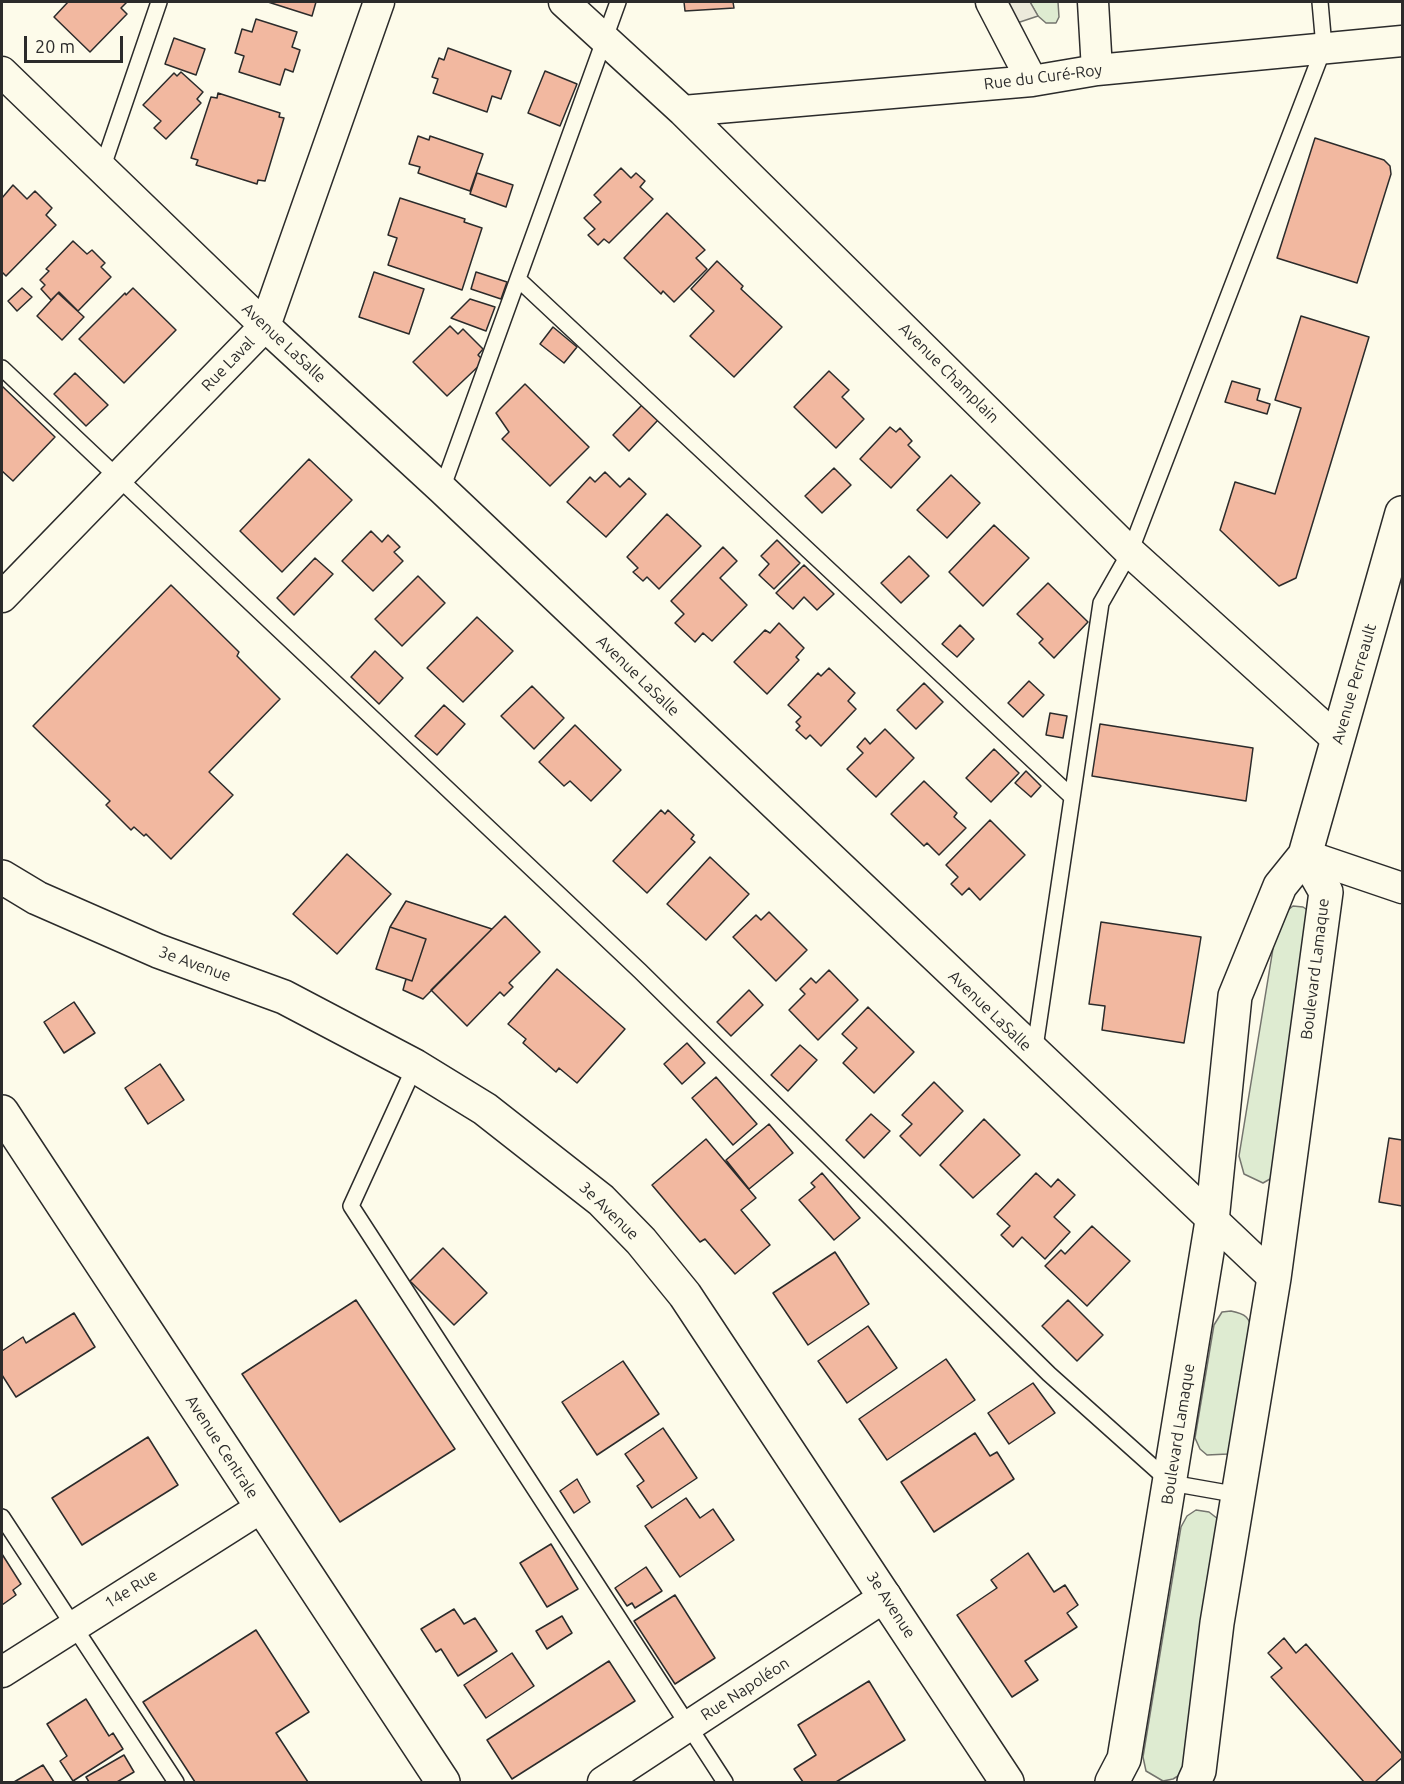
<!DOCTYPE html>
<html>
<head>
<meta charset="utf-8">
<style>
  body { margin:0 }
  #map { position:relative; width:1404px; height:1784px; overflow:hidden; background:#fdfbea; font-family:Ubuntu,sans-serif }
  canvas { display:block }
  .frame { position:absolute; inset:0; border:3px solid #2b2b2b; pointer-events:none }
  .scale { position:absolute; left:24px; top:36px; width:99px; height:27px; box-sizing:border-box; border:3px solid #2b2b2b; border-top:0; padding-left:8px; font-size:18px; line-height:21px; white-space:nowrap; color:#2b2b2b; -webkit-text-stroke:4px #fdfbea; paint-order:stroke }
</style>
</head>
<body>
<div id="map">
<canvas width="1404" height="1784"></canvas>
<div class="frame"></div>
<div class="scale">20 m</div>
</div>
<script>
const ctx = document.querySelector('canvas').getContext('2d');
ctx.lineJoin = 'round';
function paint(path, color) { ctx.fillStyle = color; ctx.fill(path, 'evenodd'); }
function stroke(path, color, width, dash) { ctx.strokeStyle = color; ctx.lineWidth = width; ctx.lineCap = dash ? 'butt' : 'round'; ctx.setLineDash(dash || []); ctx.stroke(path); }
function drawText(font, color, halo, rows, align = 'center') {
  ctx.font = font + ' Ubuntu,sans-serif'; ctx.lineWidth = 4.5; ctx.setLineDash([]); ctx.textBaseline = 'middle'; ctx.strokeStyle = halo; ctx.fillStyle = color; for (const [text, x, y, turn = 0] of rows) {
    ctx.save(); ctx.translate(x, y); ctx.rotate((+turn || 0) * Math.PI / 180); ctx.textAlign = isNaN(turn) ? turn : align; if (halo) ctx.strokeText(text, 0, 0); ctx.fillText(text, 0, 0); ctx.restore();
  }
}
const green = new Path2D(`
  M1030,2H1058L1059,17L1056,23H1046L1038,16Z
  M1293,906L1303,907L1309,911L1277,1169L1270,1179L1263,1183L1244,1174L1239,1156L1278,918Z
  M1231,1311C1246,1314 1249,1317 1253,1332L1234,1444L1228,1454L1207,1455L1200,1449L1195,1438L1214,1325L1222,1312Z
  M1196,1510L1209,1512L1218,1519L1183,1773L1173,1779L1163,1781L1146,1771L1143,1757L1181,1527L1187,1516Z`);
const parking = new Path2D(`
  M975,2H1030L1038,16L990,32Z`);
const building = new Path2D(`
  M68,2H127L121,8L127,14L90,52L54,17Z
  M268,2H316L312,16Z
  M684,2H733L734,8L685,11Z
  M256,19L297,32L292,47L300,50L293,72L285,69L280,85L239,72L244,56L235,53L242,29L252,32Z
  M174,38L205,49L196,75L165,64Z
  M448,48L511,71L501,99L492,96L487,112L433,93L438,79L432,77L439,58L444,60Z
  M545,71L577,84L560,126L528,113Z
  M181,72L203,92L197,99L201,103L166,139L154,128L161,121L143,105L174,73L177,76Z
  M218,93L280,113L279,117L284,118L265,181L258,180L257,184L196,165L198,160L191,158L211,97L217,98Z
  M418,136L429,140L430,136L483,154L470,191L418,173L420,167L409,164Z
  M1315,138L1384,160L1390,166L1391,174L1357,283L1277,258Z
  M621,168L631,178L636,173L645,181L640,187L653,199L609,243L604,239L598,245L588,235L595,229L584,218L601,202L594,195Z
  M477,173L513,185L506,207L470,194Z
  M13,185L27,199L35,191L52,208L46,215L56,225L6,276L2,272V198Z
  M400,198L465,219L464,222L482,228L462,290L388,265L397,238L388,235Z
  M667,213L705,250L696,258L707,269L674,302L663,291L661,294L624,258Z
  M73,241L87,254L92,250L105,263L101,267L111,277L78,311L59,292L51,300L41,289L45,285L40,280L49,271L46,269Z
  M717,261L743,286L741,289L782,327L734,377L690,336L714,311L691,289Z
  M374,272L424,289L409,334L359,317Z
  M476,272L507,282L501,299L471,289Z
  M22,288L32,297L17,311L8,301Z
  M133,288L176,330L124,383L79,339L125,293L126,295Z
  M58,293L84,317L62,340L37,316Z
  M470,299L495,307L486,331L451,318Z
  M1301,316L1369,337L1296,578L1279,586L1220,530L1235,482L1275,494L1301,408L1275,400Z
  M450,326L458,334L463,329L483,349L478,355L484,361L447,396L413,362Z
  M553,327L577,347L564,363L540,344Z
  M829,371L849,390L842,397L864,419L836,448L794,407Z
  M75,373L108,405L86,426L54,394Z
  M1232,381L1260,389L1257,400L1270,404L1267,414L1225,402Z
  M525,384L589,447L550,486L502,439L509,432L496,413Z
  M2,386L55,437L13,481L2,471Z
  M642,405L658,420L629,451L613,435Z
  M890,427L896,432L900,428L912,441L908,445L920,457L891,488L860,459Z
  M309,459L352,500L282,572L240,531Z
  M834,468L851,485L822,513L805,496Z
  M605,472L620,487L629,478L646,494L606,537L567,502L590,477L595,482Z
  M951,475L980,503L947,538L917,510Z
  M667,514L701,546L659,589L647,577L643,581L633,572L638,568L627,557Z
  M994,525L1029,558L983,606L949,572Z
  M371,531L382,542L388,535L400,547L394,552L403,561L373,591L342,561Z
  M777,540L800,563L774,589L759,575L769,564L761,556Z
  M723,547L737,561L720,578L747,605L712,641L703,633L695,642L675,623L684,614L671,601Z
  M909,556L929,576L901,603L881,583Z
  M315,558L333,574L294,615L277,598Z
  M804,565L834,594L817,610L804,597L793,609L776,593Z
  M418,576L445,603L402,646L375,619Z
  M1048,583L1088,622L1054,658L1039,643L1043,639L1017,614Z
  M171,585L239,652L237,656L280,699L209,772L233,795L171,859L146,834L144,836L134,827L131,830L106,805L110,801L33,726Z
  M477,617L513,651L463,702L427,668Z
  M779,623L804,648L796,657L799,660L767,694L734,662L765,630L770,633Z
  M960,625L974,639L957,657L942,644Z
  M375,651L403,678L379,704L351,677Z
  M829,668L855,693L848,701L856,709L821,746L810,735L806,739L796,730L800,726L796,722L801,717L788,705L818,673L821,676Z
  M1029,681L1044,695L1023,717L1008,703Z
  M924,683L943,702L916,729L897,710Z
  M532,686L564,718L534,749L501,716Z
  M444,705L465,724L437,755L415,736Z
  M1050,713L1067,716L1063,738L1046,735Z
  M1100,724L1253,748L1246,801L1092,776Z
  M575,725L621,770L591,801L570,781L564,786L539,762Z
  M885,729L914,758L876,797L847,769L863,753L857,747L865,738L870,744Z
  M994,749L1019,773L991,802L966,778Z
  M1026,771L1041,786L1031,797L1015,783Z
  M924,781L957,813L954,817L966,828L939,855L927,843L924,846L891,814Z
  M661,810L665,814L668,810L694,835L691,839L695,842L647,893L613,861Z
  M990,820L1025,855L980,900L969,888L962,895L951,884L958,877L946,865Z
  M347,854L391,894L337,954L293,914Z
  M710,857L749,894L706,940L667,904Z
  M406,901L492,929L423,999L403,990L406,979L412,981L426,939L390,927Z
  M769,912L807,950L776,981L733,937L756,915L761,920Z
  M505,916L540,952L509,983L513,987L504,996L500,992L467,1026L431,990Z
  M1101,922L1201,937L1184,1043L1102,1030L1105,1006L1089,1004Z
  M390,927L426,939L412,981L376,969Z
  M557,969L625,1029L577,1083L559,1068L556,1072L523,1043L526,1039L508,1024Z
  M829,970L858,1000L818,1040L789,1010L805,994L800,989L811,978L816,983Z
  M749,990L763,1005L731,1036L717,1022Z
  M74,1002L95,1033L64,1053L44,1022Z
  M868,1007L914,1052L874,1093L843,1063L857,1048L842,1034Z
  M687,1043L705,1063L682,1084L664,1064Z
  M800,1045L817,1060L788,1091L771,1075Z
  M160,1064L184,1100L148,1124L125,1088Z
  M716,1077L757,1124L733,1145L692,1098Z
  M934,1082L963,1111L920,1156L900,1136L912,1124L902,1115Z
  M871,1114L890,1131L864,1158L846,1140Z
  M984,1119L1020,1155L973,1198L940,1165Z
  M769,1124L793,1153L749,1189L726,1160Z
  M1389,1138L1402,1140V1206L1379,1202Z
  M706,1139L756,1198L741,1210L770,1245L735,1274L705,1239L700,1242L652,1185Z
  M822,1173L860,1218L834,1240L799,1200L815,1187L811,1183Z
  M1036,1173L1051,1187L1058,1179L1075,1195L1054,1217L1070,1232L1045,1259L1022,1237L1013,1247L1001,1235L1010,1226L997,1214Z
  M1092,1226L1130,1261L1087,1306L1045,1266L1061,1250L1065,1254Z
  M443,1248L487,1293L454,1325L410,1281Z
  M835,1252L869,1304L808,1345L773,1293Z
  M356,1300L455,1449L340,1522L242,1374Z
  M1068,1300L1103,1335L1077,1361L1042,1326Z
  M74,1313L95,1347L16,1397L2,1375V1351L23,1337L26,1343Z
  M868,1326L897,1368L847,1403L818,1361Z
  M946,1359L975,1400L887,1460L859,1419Z
  M623,1361L659,1414L597,1455L562,1402Z
  M1033,1383L1055,1413L1009,1444L988,1413Z
  M663,1428L697,1478L652,1508L637,1486L644,1481L625,1454Z
  M975,1433L990,1456L997,1452L1014,1479L934,1532L901,1482Z
  M148,1437L178,1485L82,1545L52,1498Z
  M577,1479L590,1502L574,1513L560,1491Z
  M686,1498L700,1518L713,1509L734,1540L680,1577L645,1526Z
  M551,1544L578,1589L547,1607L520,1563Z
  M1028,1553L1054,1592L1065,1585L1078,1605L1067,1613L1077,1627L1025,1661L1038,1680L1012,1697L957,1615L997,1588L991,1580Z
  M2,1554L21,1584L13,1590L16,1595L2,1605Z
  M646,1567L662,1591L635,1608L632,1603L627,1606L615,1588Z
  M675,1595L715,1658L675,1684L634,1621Z
  M454,1609L464,1624L475,1618L497,1651L458,1676L441,1649L436,1652L421,1629Z
  M562,1616L572,1633L547,1649L536,1631Z
  M256,1630L309,1712L276,1733L308,1782H195L143,1702Z
  M1284,1638L1296,1653L1306,1644L1402,1754V1758L1375,1782H1364L1271,1677L1282,1668L1268,1653Z
  M512,1653L534,1686L486,1718L464,1685Z
  M609,1661L635,1701L512,1779L487,1740Z
  M869,1681L905,1740L836,1782H803L794,1769L816,1755L798,1725Z
  M86,1699L109,1736L113,1733L123,1749L73,1781L60,1761L67,1756L47,1724Z
  M124,1755L134,1772L117,1782H89L86,1777Z
  M43,1765L54,1782H14Z`);
const lane = new Path2D(`
  M102,169L159,2
  M518,279L1072,797
  M2,368L640,971L1049,1374L1171,1483L1239,1495
  M442,489L618,2
  M1034,1054L1101,603L1130,552L1324,47L1320,2
  M415,1066L351,1206L725,1782
  M2,1517L176,1782`);
const street = new Path2D(`
  M564,2L683,111L1130,552L1338,740
  M991,2L1032,81
  M1093,2L1097,70
  M2,72L265,326L442,489L1274,1278
  M683,111L1032,81L1097,70L1402,41
  M2,597L265,326L379,2
  M1305,855L1402,888
  M2,1672L262,1507
  M603,1782L886,1596`);
const secondary = new Path2D(`
  M2,877L37,898L158,951L284,997L415,1066L485,1109L601,1200L641,1241L685,1295L1007,1782
  M2,1112L443,1782
  M1112,1782L1124,1759L1212,1221L1235,996L1280,886L1305,855L1402,513
  M1194,1782L1199,1771L1217,1623L1274,1278L1326,892L1305,855`);
const streetNames = [
  ["Rue du Curé-Roy",1043,77,-7],
  ["Avenue LaSalle",284,343,43],
  ["Rue Laval",228,364,-46],
  ["Avenue Champlain",949,373,45],
  ["Avenue LaSalle",638,676,44],
  ["Avenue Perreault",1354,684,-74],
  ["3e Avenue",195,964,20],
  ["Boulevard Lamaque",1315,969,-83],
  ["Avenue LaSalle",990,1011,44],
  ["3e Avenue",609,1211,44],
  ["Boulevard Lamaque",1178,1434,-81],
  ["Avenue Centrale",222,1447,57],
  ["14e Rue",131,1589,-32],
  ["3e Avenue",891,1605,57],
  ["Rue Napoléon",745,1689,-33]
];
paint(green, '#deebd1');
stroke(green, '#74746e', 1.5);
paint(parking, '#eceadb');
stroke(parking, '#74746e', 1.5);
paint(building, '#f2b8a0');
stroke(building, '#2b2b2b', 1.5);
stroke(lane, '#2b2b2b', 18);
stroke(street, '#2b2b2b', 33);
stroke(secondary, '#2b2b2b', 36);
stroke(lane, '#fdfbea', 15);
stroke(street, '#fdfbea', 30);
stroke(secondary, '#fdfbea', 33);
drawText('16px', '#2b2b2b', '#fdfbea', streetNames);
</script>
</body>
</html>
